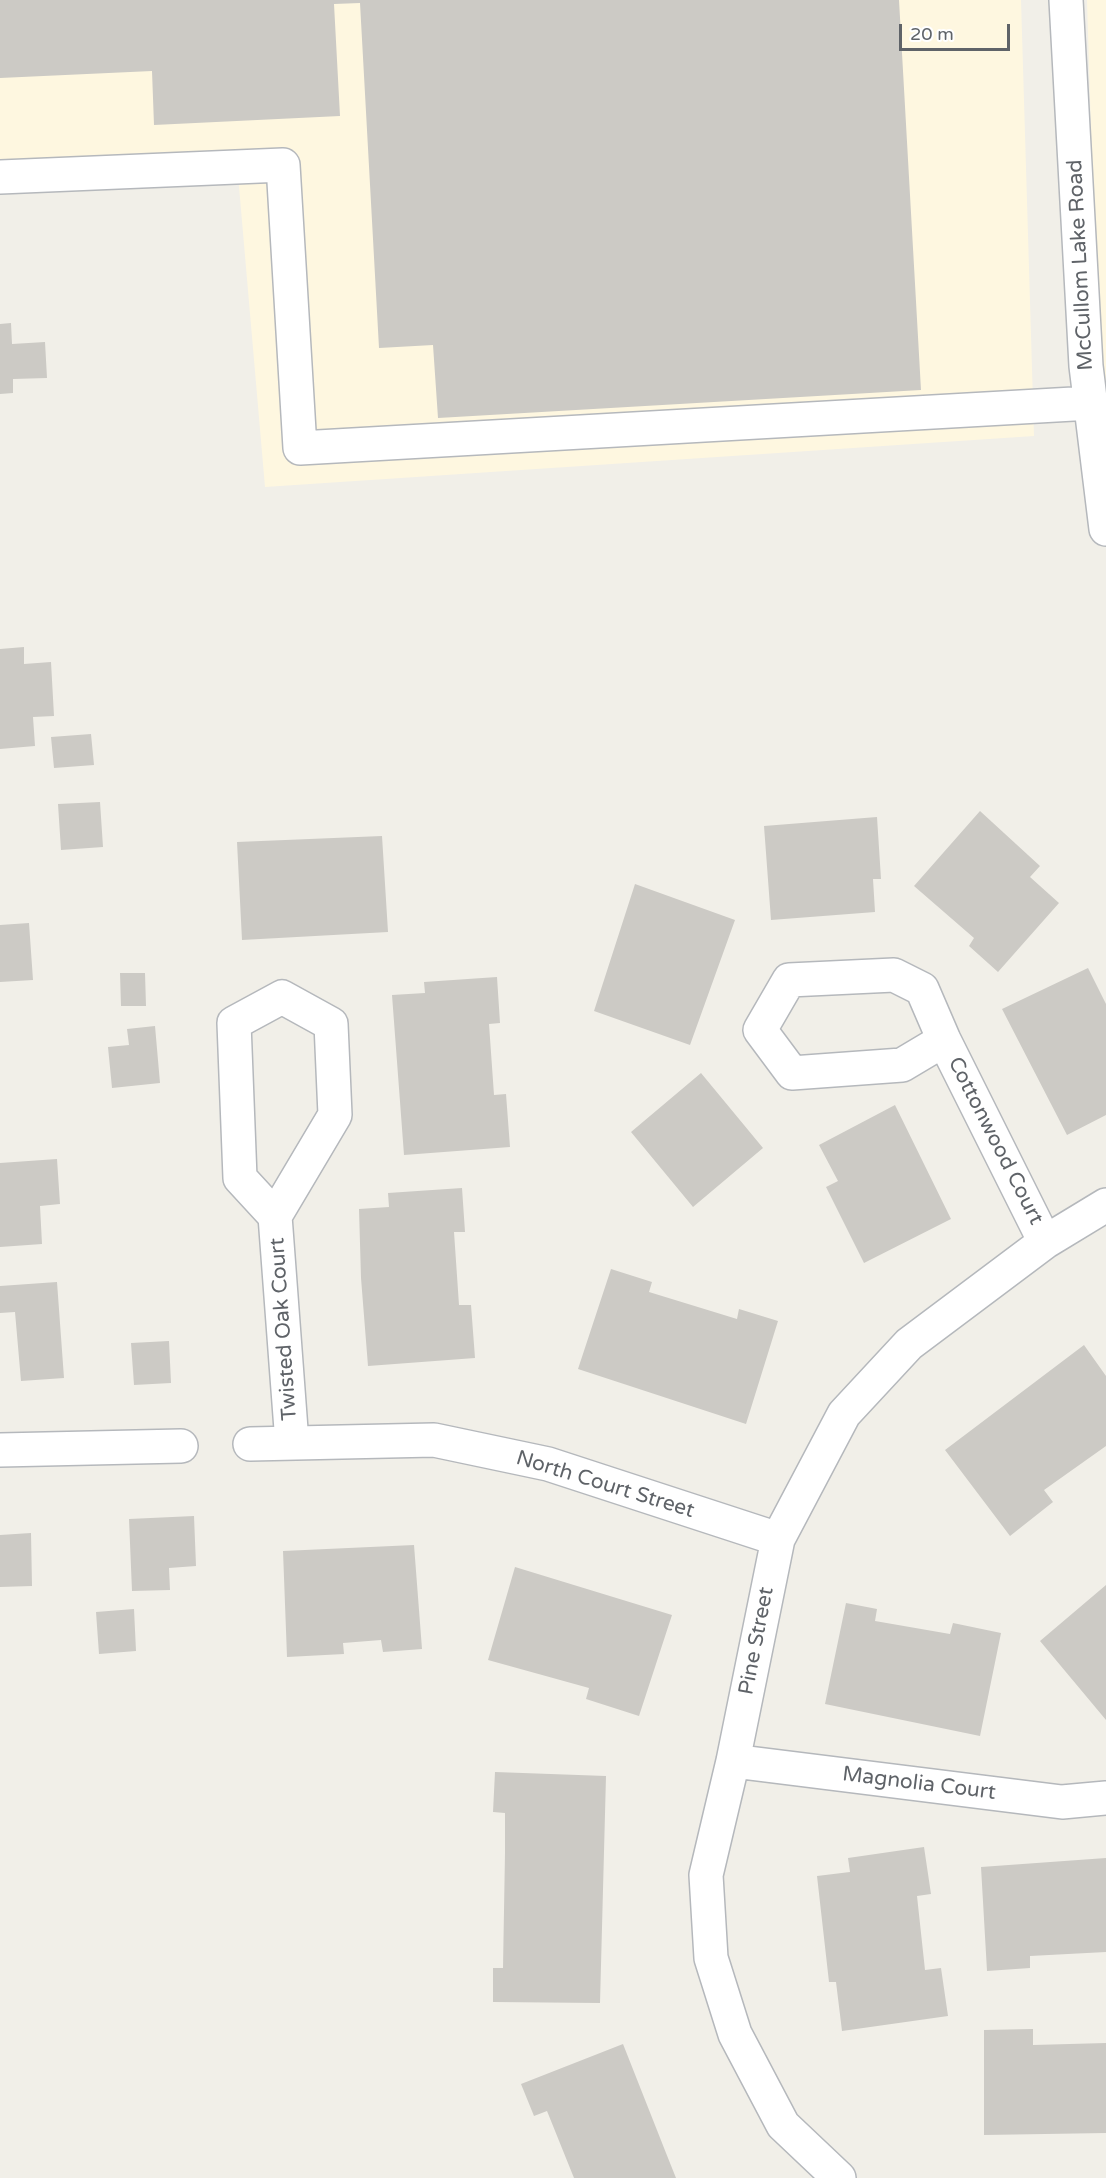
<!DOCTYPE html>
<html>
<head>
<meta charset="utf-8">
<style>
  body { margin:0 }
  #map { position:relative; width:1106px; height:2178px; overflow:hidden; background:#f1efe8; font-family:"Varela Round",sans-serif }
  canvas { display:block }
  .scale { position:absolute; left:899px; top:24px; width:111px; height:27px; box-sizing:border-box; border:3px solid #5f6368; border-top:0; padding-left:8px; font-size:18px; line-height:21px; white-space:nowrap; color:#5f6368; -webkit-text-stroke:4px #fff; paint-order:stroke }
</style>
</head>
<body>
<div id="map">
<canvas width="1106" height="2178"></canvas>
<div class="scale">20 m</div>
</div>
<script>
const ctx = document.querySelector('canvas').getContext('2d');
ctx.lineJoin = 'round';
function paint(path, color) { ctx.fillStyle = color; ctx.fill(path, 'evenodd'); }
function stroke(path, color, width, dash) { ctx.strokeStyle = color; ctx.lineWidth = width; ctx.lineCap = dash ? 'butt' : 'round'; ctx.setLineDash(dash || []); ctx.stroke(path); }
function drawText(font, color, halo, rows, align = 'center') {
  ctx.font = font + ' "Varela Round",sans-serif'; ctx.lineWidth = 6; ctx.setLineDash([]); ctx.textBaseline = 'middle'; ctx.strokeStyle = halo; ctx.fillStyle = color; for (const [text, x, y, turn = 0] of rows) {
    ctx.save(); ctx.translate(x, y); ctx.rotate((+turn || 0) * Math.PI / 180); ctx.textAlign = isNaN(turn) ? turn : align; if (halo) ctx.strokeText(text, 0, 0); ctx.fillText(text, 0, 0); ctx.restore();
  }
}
const commercial = new Path2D(`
  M0,0H1021L1034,436L265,487L238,175L0,182Z
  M1087,0H1106V494H1102Z`);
const building = new Path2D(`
  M0,0H899L921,390L438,418L433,345L379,348L360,3L334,4L340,116L154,125L152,71L0,78Z
  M11,323L12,344L45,342L47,378L13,379V393L0,394V324Z
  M24,647V664L51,662L54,716L33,717L35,746L0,749V649Z
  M91,734L94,765L54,768L51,737Z
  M100,802L103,847L61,850L58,804Z
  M980,811L1040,866L1030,877L1059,903L998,972L969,946L974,938L914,886Z
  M877,817L881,879H873L875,912L771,920L764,826Z
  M382,836L388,932L242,940L237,842Z
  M635,884L735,920L690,1045L594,1011Z
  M29,923L33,980L0,982V925Z
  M1088,968L1106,1004V1115L1067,1135L1002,1009Z
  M120,973H145L146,1006H121Z
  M497,977L500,1023L489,1024L494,1095L506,1094L510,1147L404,1155L392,995L425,993L424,982Z
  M155,1026L160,1083L112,1088L108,1047L129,1045L127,1029Z
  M701,1073L763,1148L693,1207L631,1132Z
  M895,1105L951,1219L864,1263L826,1187L838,1181L819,1145Z
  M57,1159L60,1204L40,1206L42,1244L0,1247V1163Z
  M462,1188L465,1232H454L459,1305H471L475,1358L368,1366L361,1278L359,1209L389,1207L388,1193Z
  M611,1269L652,1282L649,1292L737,1319L739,1309L778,1321L746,1424L578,1369Z
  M57,1282L64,1378L21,1381L15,1312L0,1313V1286Z
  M169,1341L171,1383L134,1385L131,1343Z
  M1084,1345L1106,1376V1446L1044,1490L1053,1502L1010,1536L945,1450Z
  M194,1516L196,1566L169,1568L170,1590L132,1591L129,1519Z
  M31,1533L32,1586L0,1587V1535Z
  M414,1545L422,1649L383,1652L381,1640L343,1643L344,1654L287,1657L283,1551Z
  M515,1567L672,1615L639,1716L586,1699L589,1688L488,1660Z
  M1106,1585V1720L1040,1641Z
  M846,1603L877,1609L875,1621L950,1634L953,1623L1001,1633L980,1736L825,1704Z
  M134,1609L136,1651L99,1654L96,1612Z
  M495,1772L606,1776L600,2003L493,2002V1968H503L505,1853V1813L493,1812Z
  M924,1847L931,1894L917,1896L925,1970L941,1968L948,2016L842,2031L836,1982H829L817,1876L850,1872L848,1858Z
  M1106,1858V1952L1030,1956V1968L987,1971L981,1867Z
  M1033,2029V2045L1106,2043V2133L984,2135V2030Z
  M623,2044L666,2153L676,2178H574L547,2111L534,2116L521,2084Z`);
const minor = new Path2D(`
  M1066,0L1086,366L1106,529
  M0,177L283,165L300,448L1091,403
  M944,1040L902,1065L792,1073L760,1030L789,980L894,975L922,989L944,1040L1045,1242
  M275,1216L240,1178L234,1023L282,997L331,1024L335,1115L275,1216L292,1443
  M250,1444L434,1440L548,1464L778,1539
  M0,1450L181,1446
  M733,1761L1062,1802L1106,1798
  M839,2178L783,2125L735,2034L711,1958L706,1875L733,1761L778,1539L844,1414L909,1344L1045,1242L1106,1205`);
const streetNames = [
  ["McCullom Lake Road",1081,265,-93],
  ["Cottonwood Court",995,1141,63],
  ["Twisted Oak Court",284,1329,-94],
  ["North Court Street",605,1485,17],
  ["Pine Street",757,1641,-79],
  ["Magnolia Court",919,1784,7]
];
paint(commercial, '#fef7e0');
paint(building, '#cccac5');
stroke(minor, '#b5b8bc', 36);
stroke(minor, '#fff', 33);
drawText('21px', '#5f6368', '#fff', streetNames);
</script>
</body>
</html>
